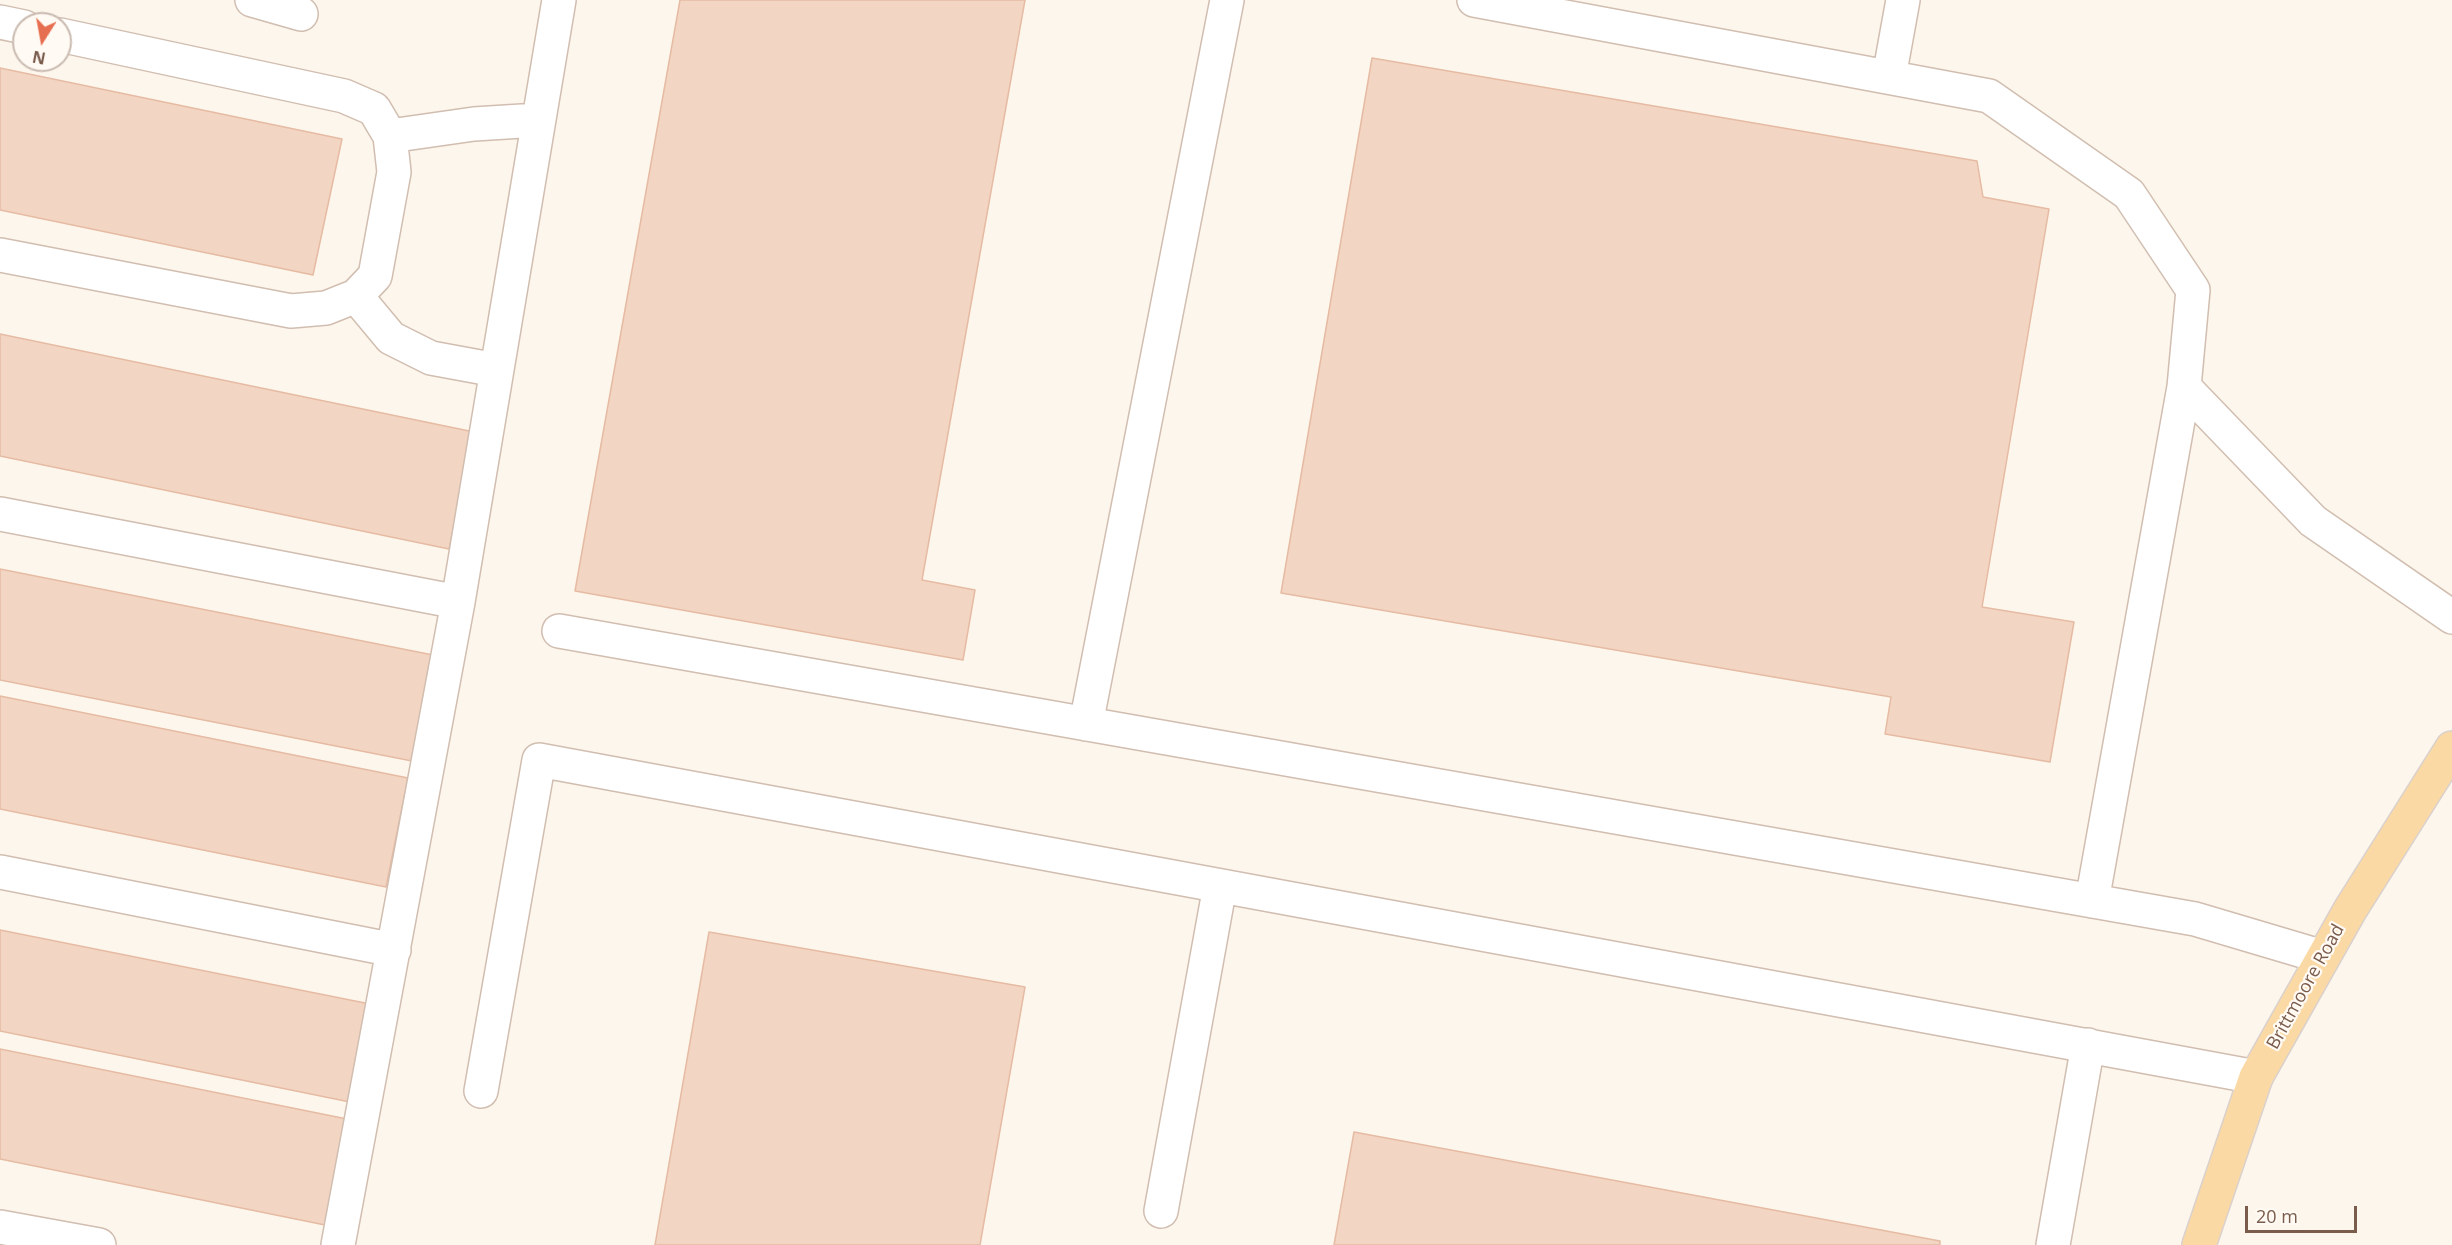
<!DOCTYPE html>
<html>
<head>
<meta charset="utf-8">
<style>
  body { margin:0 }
  #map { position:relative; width:2452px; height:1245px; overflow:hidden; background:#fdf6ec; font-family:"Open Sans",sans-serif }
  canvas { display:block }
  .north { position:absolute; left:12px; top:12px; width:60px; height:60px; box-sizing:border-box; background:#fffaf3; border:2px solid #cabbb1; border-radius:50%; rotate:191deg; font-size:16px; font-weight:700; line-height:24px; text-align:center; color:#7a5c4d }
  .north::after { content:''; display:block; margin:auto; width:21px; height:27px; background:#e76f51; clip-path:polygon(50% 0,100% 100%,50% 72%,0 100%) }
  .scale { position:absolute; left:2245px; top:1206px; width:112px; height:27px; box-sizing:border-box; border:3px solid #7a5c4d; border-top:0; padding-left:8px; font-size:18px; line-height:21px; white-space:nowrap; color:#7a5c4d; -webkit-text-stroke:4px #fffaf3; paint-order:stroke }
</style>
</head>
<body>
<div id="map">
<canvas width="2452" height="1245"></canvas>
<div class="north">N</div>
<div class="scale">20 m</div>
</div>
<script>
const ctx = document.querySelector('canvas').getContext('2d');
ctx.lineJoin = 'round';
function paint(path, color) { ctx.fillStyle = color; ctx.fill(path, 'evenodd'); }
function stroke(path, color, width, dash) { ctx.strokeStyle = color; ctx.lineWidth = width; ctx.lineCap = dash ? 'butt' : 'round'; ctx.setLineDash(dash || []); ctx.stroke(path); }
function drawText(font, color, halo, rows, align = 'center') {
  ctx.font = font + ' "Open Sans",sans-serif'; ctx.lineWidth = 4.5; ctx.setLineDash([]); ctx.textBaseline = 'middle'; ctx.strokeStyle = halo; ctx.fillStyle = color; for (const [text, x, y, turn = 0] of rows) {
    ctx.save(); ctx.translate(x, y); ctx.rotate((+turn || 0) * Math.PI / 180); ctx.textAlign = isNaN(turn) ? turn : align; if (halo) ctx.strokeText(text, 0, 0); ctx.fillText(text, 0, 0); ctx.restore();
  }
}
const building = new Path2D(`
  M680,0H1025L922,580L975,590L963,660L575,591Z
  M1372,58L1977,161L1983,197L2049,209L1982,607L2074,622L2050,762L1885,734L1891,697L1281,593Z
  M0,68L342,139L313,275L0,210Z
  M0,334L474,432L449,549L0,456Z
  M0,569L433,655L412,761L0,680Z
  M0,696L408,778L386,887L0,809Z
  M0,930L370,1004L350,1102L0,1031Z
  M709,932L1025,987L980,1245H655Z
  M0,1049L347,1119L325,1225L0,1159Z
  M1354,1132L1940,1241V1245H1334Z`);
const minor = new Path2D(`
  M252,0L301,14
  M1474,0L1989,96L2129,194L2193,290L2184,387L2313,521L2452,617
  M0,22L24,27
  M1889,77L1903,0
  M390,136L474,124L538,120
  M0,255L291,311L326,308L356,296L375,276L394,172L390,136L374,109L344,96L60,35
  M356,296L391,338L431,358L496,370
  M0,514L458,602
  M559,631L2195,919L2323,957
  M1086,724L1227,0
  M0,872L394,950
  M2092,901L2184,387
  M481,1091L539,760L2256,1077
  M1161,1211L1220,886
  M0,1227L99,1245
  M338,1245L458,602L559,0
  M2053,1245L2088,1045`);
const major = new Path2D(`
  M2199,1245L2256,1077L2350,910L2452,748`);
const streetNames = [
  ["Brittmoore Road",2306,987,-61]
];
paint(building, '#f3d5c3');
stroke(building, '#e6bba3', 1.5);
stroke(minor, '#d1beb0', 36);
stroke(major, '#dad1cd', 36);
stroke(minor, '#fff', 33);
stroke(major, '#fbd9a5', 33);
drawText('18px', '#7a5c4d', '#fffaf3', streetNames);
</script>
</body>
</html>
